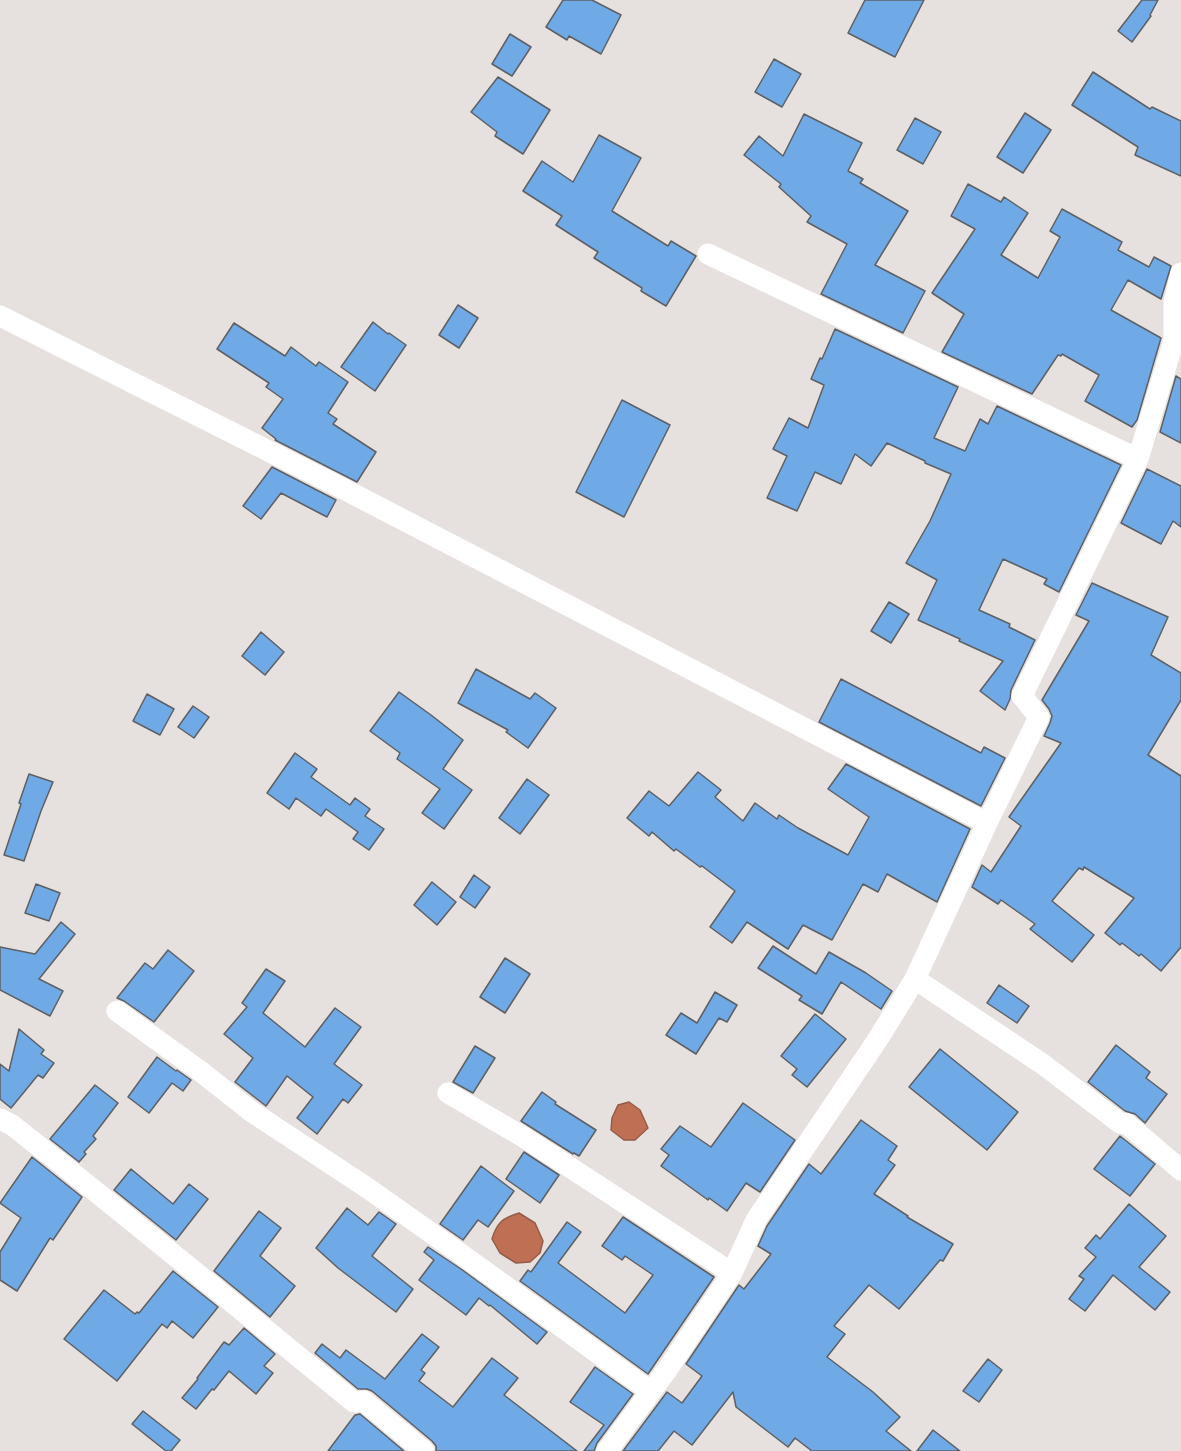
<!DOCTYPE html>
<html>
<head>
<meta charset="utf-8">
<style>
  body { margin:0 }
  canvas { display:block; background:#e6e0de }
</style>
</head>
<body>
<canvas width="1181" height="1451"></canvas>
<script>
const ctx = document.querySelector('canvas').getContext('2d');
ctx.lineJoin = 'round';
function paint(path, color) { ctx.fillStyle = color; ctx.fill(path, 'evenodd'); }
function stroke(path, color, width, dash) { ctx.strokeStyle = color; ctx.lineWidth = width; ctx.lineCap = dash ? 'butt' : 'round'; ctx.setLineDash(dash || []); ctx.stroke(path); }
const water = new Path2D(`
  M629,1102L640,1110L648,1128L635,1140H624L611,1130L612,1118L618,1105Z
  M519,1213L535,1223L543,1241L540,1253L530,1262L516,1263L500,1253L492,1239C497,1222 503,1218 519,1213Z`);
const building = new Path2D(`
  M563,0H592L621,15L601,54L569,36L567,40L546,27Z
  M865,0H924L895,57L848,33Z
  M1142,0H1158L1150,15L1151,16L1132,42L1118,31Z
  M510,34L531,47L512,76L492,64Z
  M774,59L801,74L782,107L755,92Z
  M1093,72L1150,109L1152,107L1181,121V176L1135,155L1138,147L1072,105Z
  M498,77L550,110L523,154L495,136L497,132L471,112Z
  M1025,113L1051,130L1023,173L997,157Z
  M804,114L862,143L848,171L863,179L860,183L908,211L875,265L925,291L903,333L821,294L847,244L807,222L811,216L779,187L781,184L744,155L759,136L783,156Z
  M915,118L941,132L923,164L897,150Z
  M599,135L641,158L612,211L668,246L671,241L696,256L666,306L641,291L642,288L594,258L598,252L556,225L562,216L523,191L542,161L573,182Z
  M968,184L1001,202L1004,197L1028,213L1001,255L1038,278L1060,237L1050,231L1062,209L1122,242L1118,250L1149,267L1154,257L1171,266L1161,299L1128,280L1111,310L1161,338L1137,420L1132,427L1085,401L1099,375L1062,354L1061,356L1058,355L1032,394L942,352L964,314L932,293L975,229L951,216Z
  M458,305L478,318L459,348L439,335Z
  M373,322L388,334L389,333L406,345L375,391L341,367Z
  M234,323L285,356L291,347L316,366L319,362L348,382L328,413L337,419L333,424L376,452L357,482L275,440L276,439L262,428L283,399L266,387L269,383L217,349Z
  M835,329L958,387L934,438L965,451L980,419L988,424L997,406L1121,465L1059,592L1044,584L1047,579L1003,559L979,610L1010,624L1009,627L1035,640L1011,690L1010,699L1005,710L980,691L1003,661L959,641L960,639L918,620L937,580L906,563L930,521L951,474L925,463V461L887,443L871,466L855,454L841,484L815,472L797,511L767,498L787,456L773,449L789,418L808,428L824,385L811,379L820,358L822,359Z
  M1176,376L1181,379V443L1160,432Z
  M622,400L670,425L624,517L576,492Z
  M272,467L336,500L327,517L281,493L261,519L243,506Z
  M1147,469L1181,486V527L1173,521L1161,544L1121,523Z
  M1092,583L1168,617L1151,655L1181,673V700L1148,755L1181,776V947L1161,971L1141,954L1139,956L1122,943L1120,945L1105,933L1134,898L1084,867L1083,870L1079,868L1052,901L1094,935L1072,962L1030,929L1035,924L1001,900L998,904L972,887L982,865L991,872L1021,826L1009,817L1061,743L1044,736L1050,723L1052,716L1049,709L1042,700L1089,621L1076,615Z
  M889,602L909,614L891,643L871,631Z
  M261,632L284,652L265,675L242,656Z
  M476,669L530,699L535,693L556,708L528,748L506,732L508,730L458,703Z
  M841,679L981,753L984,747L1005,758L981,806L819,722Z
  M399,692L431,715L463,740L443,769L472,790L444,829L422,813L440,789L397,759L400,753L370,731Z
  M147,694L174,709L160,735L133,721Z
  M193,706L209,717L194,738L178,727Z
  M295,753L317,769L311,777L350,805L355,798L370,809L365,816L384,829L369,850L353,839L358,832L326,809L321,816L296,798L289,809L267,793Z
  M846,764L970,829L937,902L887,874L878,892L863,884L832,940L803,925L788,949L747,922L732,943L710,927L735,891L702,866L700,867L676,849L674,851L652,832L649,836L627,818L649,791L669,806L698,772L721,790L715,797L743,821L755,803L777,819L779,815L798,828L848,855L869,817L828,789Z
  M29,774L53,782L41,811L24,861L4,855L21,804L19,803Z
  M527,779L549,795L520,834L499,818Z
  M474,875L490,887L475,908L460,897Z
  M432,882L456,902L437,925L414,905Z
  M36,884L60,893L49,921L25,913Z
  M61,922L75,934L39,979L63,991L50,1016L0,990V947L35,954Z
  M773,946L816,974L829,952L866,973L892,991L881,1009L841,982L822,1014L799,1000L802,996L758,968Z
  M168,950L194,971L154,1022L124,1001L117,998L145,963L153,969Z
  M505,958L530,974L505,1013L480,997Z
  M266,969L285,981L263,1013L305,1047L335,1008L361,1027L334,1064L362,1085L348,1103L343,1099L317,1134L297,1118L313,1097L287,1076L266,1106L235,1082L253,1058L224,1034L247,1007L242,1003Z
  M999,985L1029,1006L1017,1023L987,1003Z
  M715,992L737,1005L727,1022L719,1018L696,1054L666,1035L681,1013L697,1023Z
  M815,1014L846,1039L807,1087L792,1075L797,1069L781,1056Z
  M19,1029L44,1050L41,1054L54,1063L43,1078L38,1075L11,1108L0,1099V1064L9,1071Z
  M1116,1045L1150,1072L1146,1078L1167,1094L1145,1123L1135,1114L1125,1111L1088,1082Z
  M475,1046L495,1058L473,1093L453,1082Z
  M940,1049L1018,1112L987,1150L909,1087Z
  M157,1057L176,1071L177,1070L191,1080L183,1091L172,1083L149,1113L128,1097Z
  M95,1085L118,1103L93,1136L96,1139L84,1152L86,1154L79,1162L50,1139Z
  M542,1092L556,1102L555,1104L596,1130L579,1156L574,1153L573,1154L521,1121Z
  M743,1103L795,1140L760,1192L746,1183L727,1211L709,1198L708,1200L661,1166L669,1155L661,1149L680,1126L711,1147Z
  M861,1120L897,1146L888,1160L895,1165L874,1194L908,1216L907,1217L953,1244L943,1261L940,1260L899,1309L869,1285L834,1326L845,1334L827,1357L873,1392L900,1417L886,1431L911,1451H812L795,1438L788,1447L736,1407L733,1392L692,1445L674,1431L658,1451H623L667,1392L682,1403L702,1376L686,1364L739,1285L744,1289L771,1254L758,1246L767,1226L809,1164L821,1174Z
  M1120,1136L1155,1164L1130,1196L1094,1169Z
  M524,1152L559,1175L540,1203L506,1179Z
  M32,1157L82,1197L53,1240L50,1238L17,1291L0,1280V1252L21,1218L0,1203Z
  M481,1166L514,1191L488,1227L478,1220L463,1240L440,1224Z
  M131,1169L173,1204L189,1184L208,1199L176,1240L114,1190Z
  M1129,1204L1166,1236L1139,1267L1170,1292L1155,1310L1113,1275L1085,1311L1069,1299L1084,1279L1079,1276L1096,1257L1085,1248L1096,1235L1100,1239Z
  M347,1208L368,1225L379,1212L396,1224L372,1256L413,1289L396,1312L338,1268L316,1248Z
  M259,1211L281,1228L260,1256L295,1286L270,1317L214,1271Z
  M623,1217L714,1277L648,1374L520,1281L528,1270L531,1272L567,1222L581,1232L558,1263L625,1313L653,1275L625,1256L622,1260L602,1246Z
  M428,1247L461,1269L547,1332L537,1344L490,1305L489,1306L479,1298L466,1315L419,1280L434,1260L424,1252Z
  M173,1271L218,1307L193,1338L172,1321L167,1328L162,1324L117,1381L64,1339L104,1290L135,1314L137,1312L139,1313Z
  M244,1328L275,1354L264,1366L273,1373L256,1394L229,1371L214,1390L212,1389L196,1409L182,1398L198,1379L197,1378L224,1342L229,1345Z
  M422,1334L439,1347L421,1370L425,1373L419,1381L453,1407L492,1358L518,1378L504,1395L577,1451H436V1446L432,1441L372,1391L367,1389H358L315,1353L322,1344L340,1358L346,1350L385,1379Z
  M988,1359L1002,1370L979,1402L963,1391Z
  M595,1367L633,1394L597,1443L594,1451H584L604,1425L570,1402Z
  M143,1411L180,1440L171,1451H166L132,1424Z
  M360,1414L404,1451H328L355,1415Z
  M933,1430L960,1451H917Z`);
const minor = new Path2D(`
  M708,254L1138,459
  M0,316L338,486L987,823
  M915,979L1044,1065L1120,1123L1127,1124L1181,1170
  M117,1011L200,1071L252,1112L366,1187L468,1259L650,1391
  M448,1093L525,1138L732,1273
  M0,1119L12,1125L64,1166L200,1276L354,1402L364,1401L424,1451
  M607,1451L669,1367L732,1273L756,1220L878,1039L915,979L987,823L1039,717L1022,696L1138,459L1174,340V302L1181,273`);
paint(water, '#bf7054');
stroke(water, '#945c48', 1.5);
paint(building, '#6fa9e6');
stroke(building, '#5d6064', 1.5);
stroke(minor, '#fff', 21);
</script>
</body>
</html>
